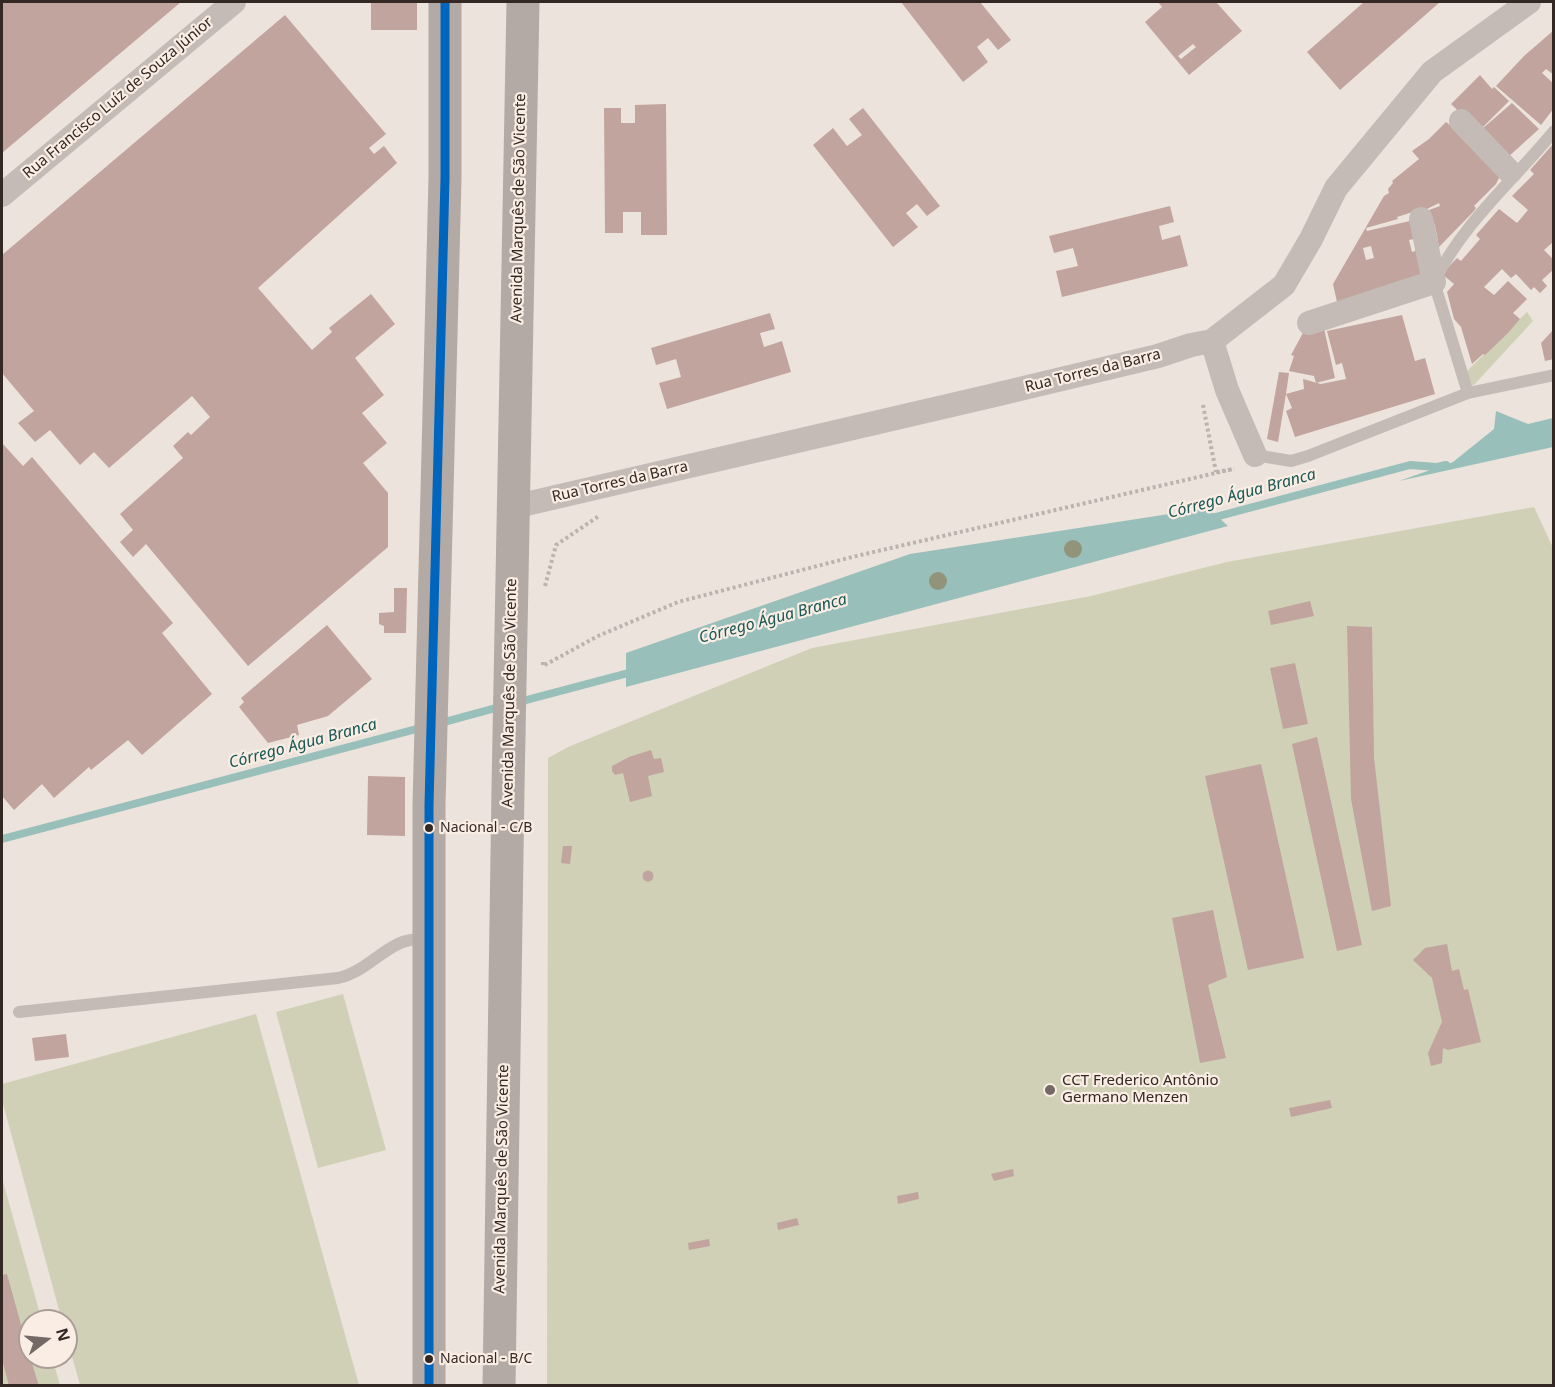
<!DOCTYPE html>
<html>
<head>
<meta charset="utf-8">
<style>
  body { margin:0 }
  #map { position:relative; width:1555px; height:1387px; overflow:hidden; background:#ece3dc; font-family:"Noto Sans",sans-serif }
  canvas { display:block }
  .frame { position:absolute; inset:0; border:3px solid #342825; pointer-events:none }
  .north { position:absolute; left:18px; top:1309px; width:60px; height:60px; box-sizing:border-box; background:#faede3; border:2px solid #ab9e97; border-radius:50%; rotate:74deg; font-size:16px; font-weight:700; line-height:24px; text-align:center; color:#342825 }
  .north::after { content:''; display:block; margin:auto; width:21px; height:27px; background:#746965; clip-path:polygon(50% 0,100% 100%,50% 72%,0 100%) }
</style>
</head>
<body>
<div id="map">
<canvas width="1555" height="1387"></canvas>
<div class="frame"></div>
<div class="north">N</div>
</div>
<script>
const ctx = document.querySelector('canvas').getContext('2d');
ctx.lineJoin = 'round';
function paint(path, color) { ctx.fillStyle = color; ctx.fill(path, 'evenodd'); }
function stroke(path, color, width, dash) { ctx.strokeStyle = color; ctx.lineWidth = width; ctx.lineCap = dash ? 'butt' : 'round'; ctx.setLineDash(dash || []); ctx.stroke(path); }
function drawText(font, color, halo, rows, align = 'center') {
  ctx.font = font + ' "Noto Sans",sans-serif'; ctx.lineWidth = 4.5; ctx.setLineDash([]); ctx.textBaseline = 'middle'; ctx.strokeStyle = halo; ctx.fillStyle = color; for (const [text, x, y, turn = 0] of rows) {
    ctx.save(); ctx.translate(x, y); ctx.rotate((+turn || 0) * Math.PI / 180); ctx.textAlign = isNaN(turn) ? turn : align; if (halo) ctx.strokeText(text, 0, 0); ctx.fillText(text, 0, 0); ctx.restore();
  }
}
const green = new Path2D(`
  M1527,312L1533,321L1473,386L1465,373Z
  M1534,507L1554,550L1553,1385L547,1386L548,758L568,747L812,648L1091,596L1227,562Z
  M343,994L386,1150L318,1168L276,1012Z
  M256,1014L359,1385H80L66,1335V1321H62L2,1100V1084Z
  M2,1178L42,1321H30V1357H52L60,1385H2Z`);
const water = new Path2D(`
  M1496,411L1528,424L1553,418V447L1399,481L1453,462L1494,429Z
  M1208,508L1228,526L626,687V653L910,554Z`);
const stream = new Path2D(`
  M1208,519L1410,465L1437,467L1446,465
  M515,703L636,671
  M437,724L503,706
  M2,839L424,727`);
const building = new Path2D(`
  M2,2H181L2,153Z
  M371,2H417V30H371Z
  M901,2H980L1011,40L998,50L988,38L977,47L988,62L963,82Z
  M1158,2H1216L1242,31L1189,75L1145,22L1162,7ZM1193,44L1196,47L1181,59L1178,56Z
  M1364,2H1440L1340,90L1307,52Z
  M285,15L386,134L369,148L374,154L384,146L397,163L258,288L312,350L332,332L329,328L371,294L395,324L355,358L384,395L362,413L387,443L363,463L388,493V547L248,666L146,544L133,557L120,542L133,530L120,514L183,458L173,446L188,432L191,435L210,417L192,396L109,468L94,452L80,465L50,430L35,442L18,423L34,411L2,373V255Z
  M1554,30V75L1546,69L1542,73L1554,84V108L1541,125L1496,86L1524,56Z
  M1480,75L1492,89L1494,87L1509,101L1479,131L1451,104Z
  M1512,103L1539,129L1507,158L1482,129Z
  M666,104L667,235H641V212H623V233H605L604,108H621V123H635V105Z
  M863,108L940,206L927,216L917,204L906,213L918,227L893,247L813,145L833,128L847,146L862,135L849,119Z
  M1446,122L1478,147L1501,174L1496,184L1474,206L1476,208L1474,211L1439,247L1435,226L1429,210L1440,206L1439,203L1423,211L1419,210L1397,217L1398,219L1366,228L1367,231L1414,220L1418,238L1409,240L1412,252L1421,249L1429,278L1337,302L1333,284L1384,196L1389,193L1388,189L1393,183L1392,181L1419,159L1412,151L1429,139ZM1371,246L1374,258L1366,260L1363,248Z
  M1554,143V245L1552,243L1544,250L1554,260V269L1542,280L1547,286L1540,293L1534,287L1531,290L1516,274L1511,278L1502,269L1484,287L1494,295L1508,281L1527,299L1513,313L1520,319L1508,333L1485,355L1483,354L1472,364L1461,327L1454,319L1447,292L1454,284L1442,274L1457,258L1461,261L1480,239L1476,235L1499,209L1517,223L1528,210L1512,196L1534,174L1530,170Z
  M1170,206L1174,222L1159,226L1162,240L1180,235L1188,266L1062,297L1056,271L1078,266L1073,248L1054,253L1049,236Z
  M770,313L775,329L760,333L764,347L782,341L791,372L667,409L659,383L681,377L676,359L656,365L651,348Z
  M1402,315L1415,361L1425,358L1435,394L1295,437L1286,411L1292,408L1286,394L1278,442L1267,439L1279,372L1289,373L1286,394L1304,389L1303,379L1321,384L1346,379L1342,363L1336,365L1327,331Z
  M1323,324L1335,378L1316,383L1314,376L1289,371L1294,356L1291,355L1304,331Z
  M1554,329V359L1545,361L1541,343Z
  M2,443L23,466L32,457L173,623L162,633L212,694L142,755L128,740L91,770L89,767L54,798L42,784L14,810L2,796L3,793L2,791Z
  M394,588H407L406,633H384V626L379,624V613L394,612Z
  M1310,601L1314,616L1271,625L1268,611Z
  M327,625L372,679L328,716L297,725L299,735L268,743L239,707L244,702L241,698Z
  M1347,626L1372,627L1374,758L1391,906L1372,911L1351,799Z
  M1295,663L1308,724L1283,729L1270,668Z
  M1317,737L1362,945L1337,951L1292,744Z
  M651,750L654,759L661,758L664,772L648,776L652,796L630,802L623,773L615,775L612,771V766L629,757Z
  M1261,764L1304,958L1248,970L1205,776Z
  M368,776L405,777V836L367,835Z
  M563,846H572L570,864L561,863Z
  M642.5 876a5.5 5.5 0 1 1 11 0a5.5 5.5 0 1 1-11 0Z
  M1213,910L1227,977L1208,985L1226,1058L1200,1063L1172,918Z
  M1447,944L1452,971L1459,969L1464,990L1468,989L1481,1042L1448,1050L1443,1048L1442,1063L1431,1066L1428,1053L1442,1022L1432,978L1413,960L1425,948Z
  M66,1034L69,1057L35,1061L32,1038Z
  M1330,1100L1332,1108L1291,1117L1289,1108Z
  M1013,1169L1014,1176L994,1181L991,1174Z
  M918,1192L919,1199L898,1204L897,1196Z
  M797,1218L799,1225L778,1230L777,1223Z
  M709,1239L710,1246L689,1250L688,1243Z
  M7,1274L30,1357L39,1386H9L2,1359V1275Z`);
const path = new Path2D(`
  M1203,405L1216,472
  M1216,472L1234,469
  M545,586L556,545L599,516
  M543,662V666L598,636L678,602L852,557L1233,469`);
const service = new Path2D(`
  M1468,393L1434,282C1463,223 1513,181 1554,131
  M1255,455L1291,461L1308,456L1468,393L1554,375
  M19,1012L338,978C362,973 378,953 400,943C409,939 418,939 428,938`);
const minor = new Path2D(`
  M1461,121L1510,172
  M2,195L234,2
  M1309,323L1434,282L1421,219
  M1212,341L1227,390L1255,455
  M513,507L982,398L1158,356L1191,345L1212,341L1284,285L1311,239L1336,188L1432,72L1529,2`);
const primary = new Path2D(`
  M429,1386V805L445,178V2
  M499,1386L508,788L523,2`);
const bus1 = new Path2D(`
  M429,1386V805L445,178V2`);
const trees = [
  [1073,549],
  [938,581]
];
const markers = [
  [429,828,5,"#342825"],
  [1050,1090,6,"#746965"],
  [429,1359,5,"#342825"]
];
const busNames = [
  ["Nacional - C/B",440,828],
  ["Nacional - B/C",440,1359]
];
const streetNames = [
  ["Rua Francisco Luíz de Souza Júnior",118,98,-40],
  ["Avenida Marquês de São Vicente",519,208,-89],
  ["Rua Torres da Barra",1093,371,-14],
  ["Rua Torres da Barra",620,482,-13],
  ["Avenida Marquês de São Vicente",510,693,-89],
  ["Avenida Marquês de São Vicente",502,1179,-89]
];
const poiNames = [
  ["CCT Frederico Antônio",1062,1081],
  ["Germano Menzen",1062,1098]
];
const waterNames = [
  ["Córrego Água Branca",1242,494,-15],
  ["Córrego Água Branca",773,619,-15],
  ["Córrego Água Branca",303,744,-15]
];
paint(green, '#cfd0b6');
paint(water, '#98bfba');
stroke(stream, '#98bfba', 8);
paint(building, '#c1a49d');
stroke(path, '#bdb3ae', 4, [3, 3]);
stroke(service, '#c4bbb6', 12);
stroke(minor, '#c4bbb6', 24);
stroke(primary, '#b3aaa5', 33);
stroke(bus1, '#0065bd', 9);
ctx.fillStyle = '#929479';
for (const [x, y] of trees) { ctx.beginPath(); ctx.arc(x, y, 9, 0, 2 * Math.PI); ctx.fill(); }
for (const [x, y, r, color] of markers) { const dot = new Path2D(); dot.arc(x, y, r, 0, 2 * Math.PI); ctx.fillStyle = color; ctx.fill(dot); stroke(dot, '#faede3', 2); }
drawText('14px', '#342825', '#faede3', busNames, 'left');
drawText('15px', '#342825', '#faede3', streetNames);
drawText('15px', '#342825', '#faede3', poiNames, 'left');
drawText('italic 16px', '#195855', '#faede3', waterNames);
</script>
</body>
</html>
